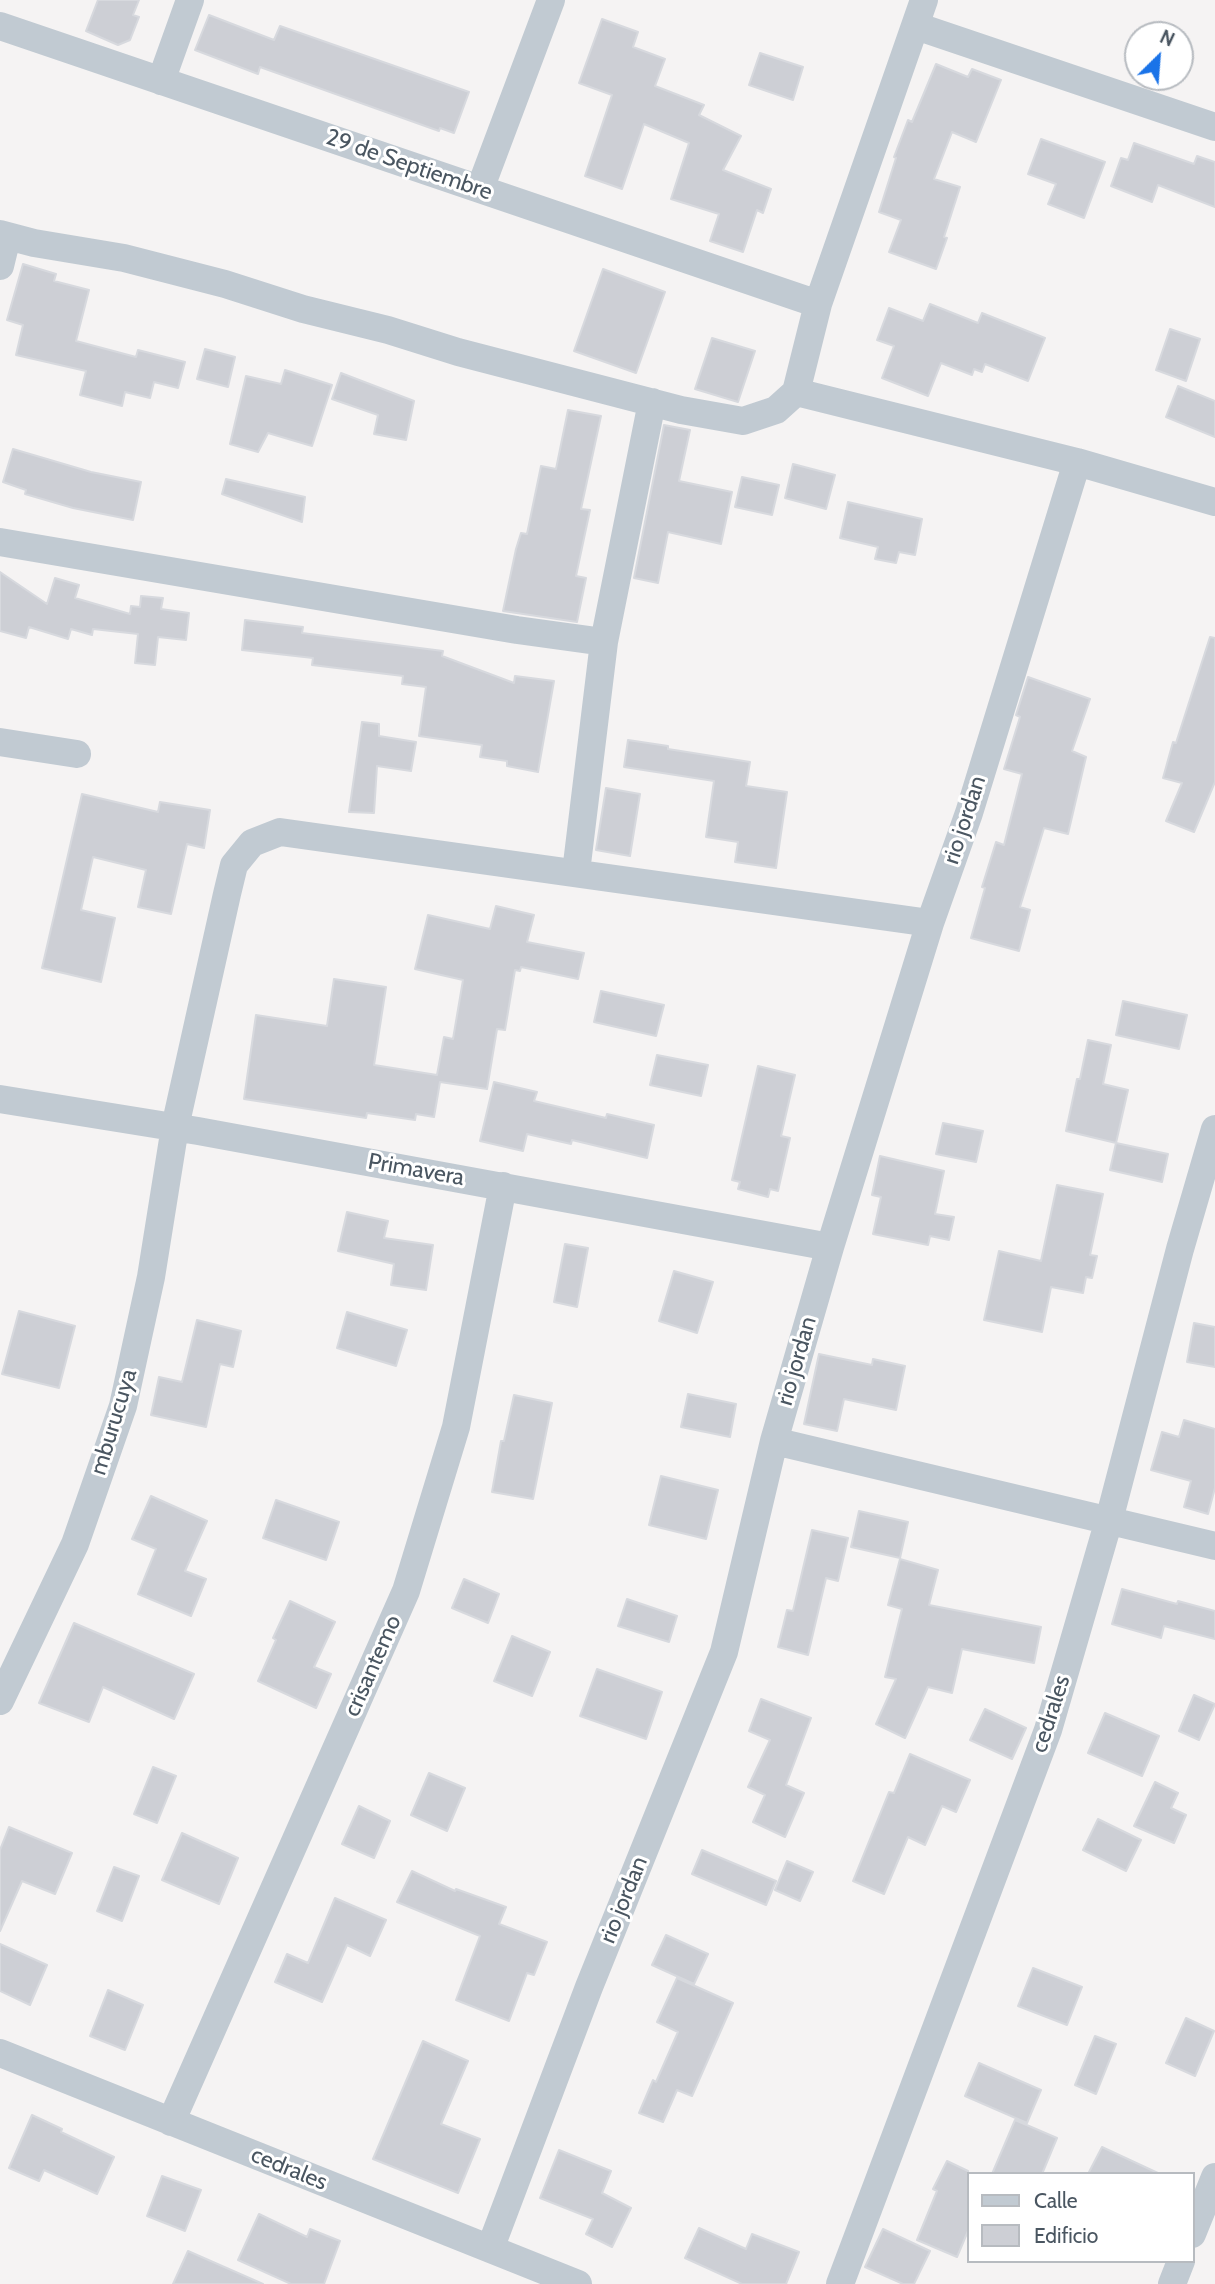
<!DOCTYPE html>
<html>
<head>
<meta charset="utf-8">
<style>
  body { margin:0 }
  #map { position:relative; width:1215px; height:2284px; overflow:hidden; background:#f5f3f3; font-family:Cabin,sans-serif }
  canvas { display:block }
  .legend { position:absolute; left:967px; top:2172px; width:228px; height:91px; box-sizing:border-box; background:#fff; border:2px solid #b7bbc0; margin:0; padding:9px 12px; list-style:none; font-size:21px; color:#4a5661 }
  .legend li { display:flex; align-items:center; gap:14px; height:35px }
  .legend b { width:35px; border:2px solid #b7bbc0 }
  .north { position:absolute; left:1124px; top:21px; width:70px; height:70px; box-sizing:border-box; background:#fff; border:2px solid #b7bbc0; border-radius:50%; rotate:25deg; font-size:19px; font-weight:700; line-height:28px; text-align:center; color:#4a5661 }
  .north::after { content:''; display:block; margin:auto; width:24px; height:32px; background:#1a73e8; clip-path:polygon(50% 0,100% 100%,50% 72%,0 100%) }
</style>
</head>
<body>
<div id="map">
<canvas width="1215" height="2284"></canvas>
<ul class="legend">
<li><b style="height:9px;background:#c1cad2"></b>Calle</li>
<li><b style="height:19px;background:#cdcfd5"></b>Edificio</li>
</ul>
<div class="north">N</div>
</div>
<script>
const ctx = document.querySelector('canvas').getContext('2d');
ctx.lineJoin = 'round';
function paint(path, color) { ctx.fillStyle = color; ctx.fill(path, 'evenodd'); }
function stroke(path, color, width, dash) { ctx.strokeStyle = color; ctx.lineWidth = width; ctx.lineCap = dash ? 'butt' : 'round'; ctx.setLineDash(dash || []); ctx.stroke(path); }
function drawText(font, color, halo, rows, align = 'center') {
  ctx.font = font + ' Cabin,sans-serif'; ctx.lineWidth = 6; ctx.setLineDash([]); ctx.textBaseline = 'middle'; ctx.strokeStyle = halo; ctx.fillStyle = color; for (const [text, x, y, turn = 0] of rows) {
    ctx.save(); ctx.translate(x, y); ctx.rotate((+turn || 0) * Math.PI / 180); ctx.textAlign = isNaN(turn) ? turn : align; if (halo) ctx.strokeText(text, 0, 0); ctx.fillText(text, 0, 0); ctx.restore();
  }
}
const building = new Path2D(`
  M98,0H139L133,15L139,17L130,40L118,45L86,31Z
  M209,15L274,40L280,26L469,92L454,133L440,128L439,131L260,67L258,74L195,50Z
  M602,19L638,32L633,47L665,59L655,86L704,105L699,115L741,136L723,170L771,189L763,213L757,210L743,252L710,241L719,214L671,199L689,143L644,124L622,189L585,176L612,95L579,83Z
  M760,53L803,67L793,100L749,85Z
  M936,64L968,77L972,69L1001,80L976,142L952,132L934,179L960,187L944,237L947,238L936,269L889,252L901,220L879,212L896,158L894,157L908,120L912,122Z
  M1041,139L1105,162L1084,218L1048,204L1056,184L1028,174Z
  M1134,143L1194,164L1197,156L1215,162V207L1158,185L1152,202L1111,186L1121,158L1128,160Z
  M23,264L56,274L54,281L89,290L76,341L136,357L138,350L185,362L178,388L154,382L150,398L125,392L122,406L80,395L86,371L16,355L23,325L7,320Z
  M603,269L665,292L636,373L574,351Z
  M930,304L978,323L982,313L1045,338L1028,381L985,364L982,372L974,369L972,375L941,363L928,396L882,378L894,346L877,340L889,308L923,321Z
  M1170,329L1200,339L1186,381L1156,370Z
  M712,338L755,351L738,402L695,389Z
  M205,349L235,357L228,387L197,379Z
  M285,370L332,385L312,446L268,433L258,452L230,444L246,376L281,384Z
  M341,373L414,401L406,440L374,434L378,415L332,399Z
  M1178,386L1215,401V437L1166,417Z
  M568,410L601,416L581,509L590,510L576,576L586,578L577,622L503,611L516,549L521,533L527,534L541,466L556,469Z
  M664,425L690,430L679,481L732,492L721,544L668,532L658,583L634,578Z
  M13,449L91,472L141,482L133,520L73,508L25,494L26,490L3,482Z
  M793,464L835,475L826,509L785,498Z
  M742,477L779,485L772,515L735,507Z
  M226,479L305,497L302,522L222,494Z
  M848,502L922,519L915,555L899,552L896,563L875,559L878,547L840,538Z
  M0,572L47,604L55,578L79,585L75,598L130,614L131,606L140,607L141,596L163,598L161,609L189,613L186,640L158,637L155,665L135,663L138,634L93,629L92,635L71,629L68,639L29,627L26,638L0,631Z
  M245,620L303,627L302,633L443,651L442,656L514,683L515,676L554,681L538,772L507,766V761L480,757L482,745L419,736L426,687L402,684L403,676L312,665L313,658L242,650Z
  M1210,637L1215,638V782L1194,832L1166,821L1182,783L1163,778L1173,742L1176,743Z
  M1028,677L1090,699L1072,751L1086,757L1068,834L1044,828L1020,907L1030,910L1019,951L971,938L985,888L982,887L996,842L1004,845L1022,774L1004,769L1020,717L1016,715Z
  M362,722L379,724V736L416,742L411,771L377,766L374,813L349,812Z
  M628,740L668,746V749L750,762L746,786L787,792L776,868L735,862L738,842L706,837L714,781L624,767Z
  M606,788L640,794L630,856L596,850Z
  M82,794L158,812L160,802L210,810L204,848L187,844L171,914L138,907L146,870L93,857L81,910L115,918L101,982L42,968Z
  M496,906L534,915L527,942L584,953L578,979L521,967L520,971L515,970L505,1030L497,1029L487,1089L440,1082L434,1117L416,1114L415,1120L367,1113L366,1118L244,1099L256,1015L327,1026L334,979L386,987L374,1065L437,1075L444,1037L453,1039L463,980L415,969L428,915L490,929Z
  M601,991L664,1005L656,1036L594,1022Z
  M1123,1001L1187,1015L1179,1049L1116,1035Z
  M1088,1040L1111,1045L1103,1084L1128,1090L1116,1143L1066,1131L1077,1079H1080Z
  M657,1055L708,1065L701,1096L650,1085Z
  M758,1066L795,1075L781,1136L790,1138L778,1191L770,1189L768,1197L738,1189L740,1182L732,1180Z
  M494,1082L537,1092L534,1101L606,1118L607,1114L654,1125L647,1158L572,1140L571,1144L527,1134L523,1151L480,1141Z
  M943,1123L983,1131L976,1162L936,1154Z
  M1116,1143L1168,1154L1162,1182L1110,1170Z
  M880,1156L944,1171L935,1214L954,1217L949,1240L930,1236L928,1245L873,1234L881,1197L872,1195Z
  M1057,1185L1103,1194L1090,1255L1097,1256L1092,1278L1086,1277L1083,1293L1051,1287L1042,1332L984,1320L999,1251L1041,1261Z
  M347,1212L388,1221L384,1238L433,1245L426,1290L391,1285L394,1264L338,1251Z
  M565,1244L588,1248L577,1307L554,1302Z
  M674,1271L713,1282L697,1333L659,1321Z
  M19,1311L75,1326L59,1388L2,1374Z
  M347,1312L407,1330L396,1366L337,1348Z
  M197,1320L241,1331L233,1367L220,1364L206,1427L151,1415L159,1377L182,1382Z
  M1194,1323L1215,1327V1367L1187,1362Z
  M819,1354L872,1365L873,1359L905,1366L896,1410L844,1399L837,1431L804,1424Z
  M688,1394L736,1404L730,1437L681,1427Z
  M514,1395L552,1403L533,1499L492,1492L501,1441H504Z
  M1184,1420L1215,1429V1488L1208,1514L1184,1507L1191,1481L1151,1470L1162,1432L1179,1437Z
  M661,1476L718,1490L706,1539L649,1525Z
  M151,1496L207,1521L185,1571L206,1579L191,1616L138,1594L156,1549L132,1539Z
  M276,1500L339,1522L326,1560L263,1538Z
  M859,1511L908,1522L900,1558L851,1547Z
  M812,1530L848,1538L838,1581L826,1578L808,1655L778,1647L787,1610L793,1611Z
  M900,1559L938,1570L929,1605L1041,1627L1034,1663L962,1649L952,1693L928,1687L905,1738L876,1724L896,1679L885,1677L902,1609L888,1605Z
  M464,1579L499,1594L488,1623L452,1608Z
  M1122,1589L1177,1604L1178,1601L1215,1611V1639L1164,1626L1161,1638L1112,1624Z
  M627,1599L677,1616L669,1642L618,1626Z
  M290,1601L335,1622L314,1667L331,1674L316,1708L258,1681L276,1640L273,1638Z
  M74,1623L194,1674L174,1719L103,1687L89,1722L39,1703Z
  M512,1636L550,1652L532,1696L494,1681Z
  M597,1669L662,1692L646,1739L580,1716Z
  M1194,1695L1215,1704L1199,1740L1179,1731Z
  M761,1699L811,1718L786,1785L804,1793L785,1837L753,1822L765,1795L748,1787L770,1740L749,1731Z
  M985,1709L1026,1728L1012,1759L970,1740Z
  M1105,1713L1159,1736L1142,1776L1088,1753Z
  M910,1754L970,1780L956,1812L942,1806L925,1845L908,1837L884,1894L853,1881L889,1792L894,1793Z
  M153,1767L176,1776L157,1823L134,1814Z
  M429,1773L465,1788L447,1831L411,1815Z
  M1155,1782L1178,1793L1171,1808L1186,1815L1174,1843L1134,1826Z
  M359,1806L390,1821L374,1858L342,1844Z
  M1098,1819L1141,1840L1126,1871L1083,1850Z
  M9,1827L72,1853L55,1894L22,1881L0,1931V1850Z
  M182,1833L238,1858L219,1904L162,1880Z
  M702,1850L776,1881L766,1905L692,1874Z
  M787,1861L813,1872L800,1901L775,1890Z
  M114,1867L139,1876L122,1921L97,1911Z
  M412,1871L455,1891L456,1889L506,1907L499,1924L547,1942L534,1975L527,1973L509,2021L456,2000L480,1936L397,1902Z
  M335,1898L386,1920L370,1956L347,1945L322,2002L275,1982L287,1954L308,1963Z
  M666,1935L708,1954L694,1984L652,1965Z
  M0,1944L47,1965L30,2005L0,1991Z
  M1033,1968L1082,1987L1067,2025L1018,2006Z
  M677,1978L733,2003L692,2096L677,2090L663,2122L639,2113L653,2080L656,2082L678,2032L657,2022Z
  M108,1990L143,2005L125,2050L90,2036Z
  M1186,2018L1214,2031L1195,2076L1166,2063Z
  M1095,2036L1116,2044L1096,2094L1075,2085Z
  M423,2041L468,2061L441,2124L480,2139L458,2193L373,2159Z
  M979,2063L1041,2090L1027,2123L965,2096Z
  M32,2115L62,2129L61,2132L114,2157L97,2194L44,2170L39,2181L9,2168Z
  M1015,2120L1057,2138L1042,2174H992Z
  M1102,2147L1160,2174H1088Z
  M559,2150L611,2171L602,2193L631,2208L612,2247L586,2234L593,2219L540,2198Z
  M947,2161L968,2171V2231L957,2257L917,2240L937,2191L933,2189Z
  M162,2176L201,2190L185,2231L147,2216Z
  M259,2214L307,2237L310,2229L340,2241L324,2284H291L238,2260Z
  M699,2228L746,2249L752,2234L799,2252L786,2284H742L685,2258Z
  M883,2229L930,2251L914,2284H903L865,2267Z
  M188,2251L263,2284H173Z`);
const minor = new Path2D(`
  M924,0L818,304L796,392L1077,462L1215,502
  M0,26L818,304
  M916,26L1215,127
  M161,81L190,0
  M480,189L551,0
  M0,234L34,243L124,258L225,284L303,309L388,330L458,352L681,410L743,421L776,410L796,392
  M0,266L7,237
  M0,542L517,630L604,642
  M0,742L77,754
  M576,872L604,642L652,402
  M0,1099L198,1131L830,1247
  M774,1441L1215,1546
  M0,1701L75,1544L123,1406L151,1277L175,1127L227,894L234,865L252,843L280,832L930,923
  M0,2053L578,2284
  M171,2122L406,1591L456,1427L503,1186
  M1192,2234L1215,2177
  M490,2249L589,1987L724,1652L774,1441L830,1247L930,923L969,813L1077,462
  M840,2284L1048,1730L1109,1520L1180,1249L1215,1129
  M1172,2284L1181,2261`);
const streetNames = [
  ["29 de Septiembre",409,165,19],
  ["rio jordan",965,820,-72],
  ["Primavera",416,1170,10],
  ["rio jordan",797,1361,-74],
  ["mburucuya",114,1422,-73],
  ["crisantemo",373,1666,-66],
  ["cedrales",1051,1714,-72],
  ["rio jordan",624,1900,-68],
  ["cedrales",289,2169,22]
];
paint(building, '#cdcfd5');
stroke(building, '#d7d9de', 2);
stroke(minor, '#c1cad2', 28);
drawText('23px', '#4a5661', '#fff', streetNames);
</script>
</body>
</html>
